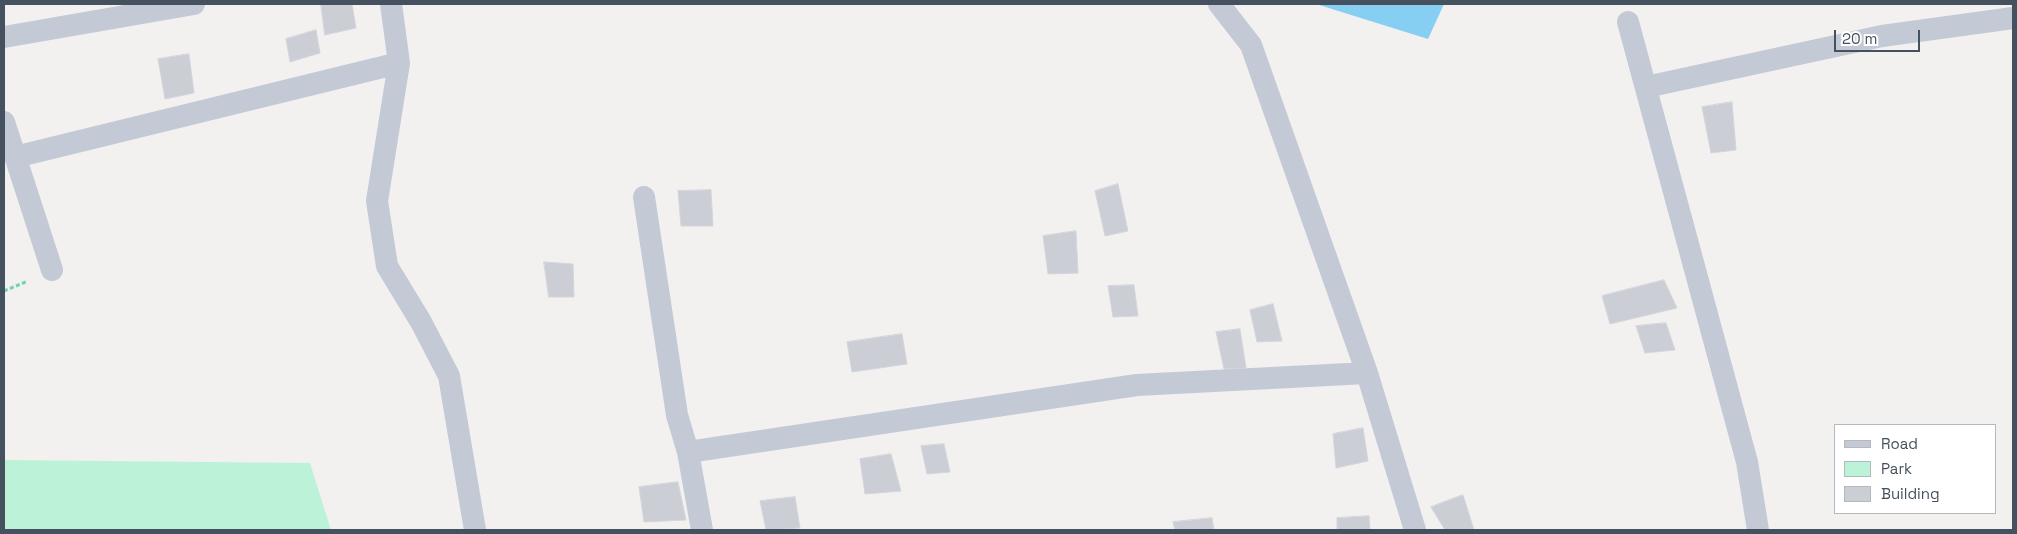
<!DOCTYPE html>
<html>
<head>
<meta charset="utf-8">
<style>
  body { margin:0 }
  #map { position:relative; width:2017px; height:534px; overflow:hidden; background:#f3f0f0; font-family:"Space Grotesk",sans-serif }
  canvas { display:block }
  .frame { position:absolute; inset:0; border:5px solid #46515f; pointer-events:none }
  .legend { position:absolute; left:1834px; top:424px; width:162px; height:90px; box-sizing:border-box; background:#fff; border:1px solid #b5b9bf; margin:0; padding:6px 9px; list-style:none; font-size:15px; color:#46515f }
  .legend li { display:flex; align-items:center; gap:10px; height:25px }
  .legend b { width:25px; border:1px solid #b5b9bf }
  .scale { position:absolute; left:1834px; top:30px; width:86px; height:22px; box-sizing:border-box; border:2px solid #46515f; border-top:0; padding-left:6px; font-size:15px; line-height:18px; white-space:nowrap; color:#46515f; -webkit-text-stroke:4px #fff; paint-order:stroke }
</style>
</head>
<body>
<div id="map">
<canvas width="2017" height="534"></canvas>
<div class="frame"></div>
<ul class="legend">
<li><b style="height:6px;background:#c3cad6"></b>Road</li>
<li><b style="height:14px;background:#bcf3d8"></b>Park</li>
<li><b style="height:14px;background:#ccced6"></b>Building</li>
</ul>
<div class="scale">20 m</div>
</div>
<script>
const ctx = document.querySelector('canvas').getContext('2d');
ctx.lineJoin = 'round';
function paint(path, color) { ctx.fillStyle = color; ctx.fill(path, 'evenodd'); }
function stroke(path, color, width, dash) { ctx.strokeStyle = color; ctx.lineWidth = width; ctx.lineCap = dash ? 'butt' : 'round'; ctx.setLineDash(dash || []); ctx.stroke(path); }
const green = new Path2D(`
  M4,460L310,463L331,530H4Z`);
const water = new Path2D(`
  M1316,4H1444L1428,39Z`);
const building = new Path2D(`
  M321,4H352L356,28L325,35Z
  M316,30L320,53L290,62L286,39Z
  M189,54L194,93L165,99L158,59Z
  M1732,102L1736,150L1711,153L1702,107Z
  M1118,184L1128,231L1105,236L1095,191Z
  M711,190L713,226H681L678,191Z
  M1076,231L1078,273L1048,274L1043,236Z
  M544,262L573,264L574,297H549Z
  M1664,280L1677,308L1610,324L1602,296Z
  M1134,285L1138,316L1113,317L1108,286Z
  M1273,304L1282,341L1257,342L1250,310Z
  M1666,323L1675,350L1645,353L1636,326Z
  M1240,329L1246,368L1224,369L1216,332Z
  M902,334L907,364L852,372L847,342Z
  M1363,428L1368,461L1336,468L1333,434Z
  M944,444L950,472L927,474L921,446Z
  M891,454L901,491L865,494L860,459Z
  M678,482L686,520L644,522L639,487Z
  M1463,495L1474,530H1445L1431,507Z
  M795,497L800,528L766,530L760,501Z
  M1369,516L1370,530H1337V518Z
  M1212,518L1214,530H1175L1173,522Z`);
const path = new Path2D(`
  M4,291L28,281`);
const minor = new Path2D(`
  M391,4L399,63L377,201L387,266L421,322L449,376L475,530
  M1219,4L1251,45L1367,373L1415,530
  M1628,22L1747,462L1758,530
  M4,37L194,4
  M1646,87L1882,36L2013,18
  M4,122L52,270
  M15,157L399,63
  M644,197L677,415L688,452L702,530
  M688,452L1137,385L1367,373`);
paint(green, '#bcf3d8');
paint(water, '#86cff2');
paint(building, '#ccced6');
stroke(building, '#d4d5dc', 1);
stroke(path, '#71d3af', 3, [4, 2.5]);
stroke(minor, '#c3cad6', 22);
</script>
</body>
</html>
